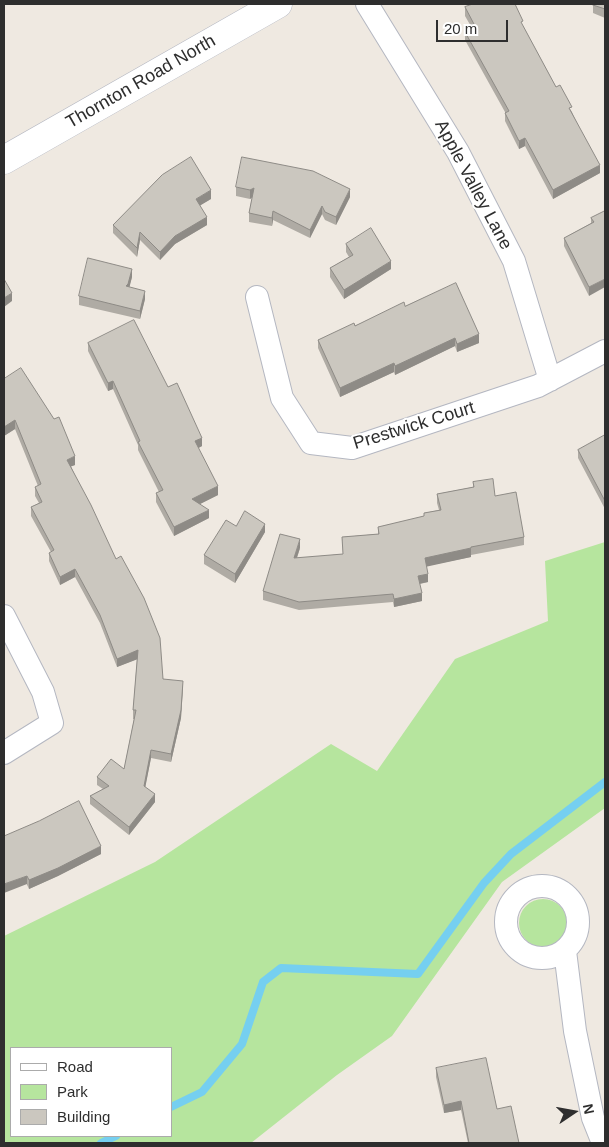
<!DOCTYPE html>
<html>
<head>
<meta charset="utf-8">
<style>
  body { margin:0 }
  #map { position:relative; width:609px; height:1147px; overflow:hidden; background:#efe9e1; font-family:Arial,sans-serif }
  canvas { display:block }
  .frame { position:absolute; inset:0; border:5px solid #2e2e2e; pointer-events:none }
  .legend { position:absolute; left:10px; top:1047px; width:162px; height:90px; box-sizing:border-box; background:#fff; border:1px solid #ababab; margin:0; padding:6px 9px; list-style:none; font-size:15px; color:#2e2e2e }
  .legend li { display:flex; align-items:center; gap:10px; height:25px }
  .legend b { width:25px; border:1px solid #ababab }
  .north { position:absolute; left:549px; top:1087px; width:50px; height:50px; -webkit-text-stroke:4px #fff; paint-order:stroke; rotate:78deg; font-size:14px; font-weight:700; line-height:20px; text-align:center; color:#2e2e2e }
  .north::after { content:''; display:block; margin:auto; width:18px; height:22px; background:#2e2e2e; clip-path:polygon(50% 0,100% 100%,50% 72%,0 100%) }
  .scale { position:absolute; left:436px; top:20px; width:72px; height:22px; box-sizing:border-box; border:2px solid #2e2e2e; border-top:0; padding-left:6px; font-size:15px; line-height:18px; white-space:nowrap; color:#2e2e2e; -webkit-text-stroke:4px #fff; paint-order:stroke }
</style>
</head>
<body>
<div id="map">
<canvas width="609" height="1147"></canvas>
<div class="frame"></div>
<ul class="legend">
<li><b style="height:6px;background:#fff"></b>Road</li>
<li><b style="height:14px;background:#b6e59e"></b>Park</li>
<li><b style="height:14px;background:#cbc7bf"></b>Building</li>
</ul>
<div class="north">N</div>
<div class="scale">20 m</div>
</div>
<script>
const ctx = document.querySelector('canvas').getContext('2d');
ctx.lineJoin = 'round';
function paint(path, color) { ctx.fillStyle = color; ctx.fill(path, 'evenodd'); }
function stroke(path, color, width, dash) { ctx.strokeStyle = color; ctx.lineWidth = width; ctx.lineCap = dash ? 'butt' : 'round'; ctx.setLineDash(dash || []); ctx.stroke(path); }
function drawText(font, color, halo, rows, align = 'center') {
  ctx.font = font + ' Arial,sans-serif'; ctx.lineWidth = 4; ctx.setLineDash([]); ctx.textBaseline = 'middle'; ctx.strokeStyle = halo; ctx.fillStyle = color; for (const [text, x, y, turn = 0] of rows) {
    ctx.save(); ctx.translate(x, y); ctx.rotate((+turn || 0) * Math.PI / 180); ctx.textAlign = isNaN(turn) ? turn : align; if (halo) ctx.strokeText(text, 0, 0); ctx.fillText(text, 0, 0); ctx.restore();
  }
}
const green = new Path2D(`
  M605,542V808L502,882L392,1036L337,1075L251,1143H4V936L155,862L331,744L377,771L455,659L548,621L545,561ZM11,1048H171V1136H11Z
  M519 923a24 24 0 1 1 48 0a24 24 0 1 1-48 0Z`);
const stream = new Path2D(`
  M171,1107L202,1092L242,1044L263,982L281,968L418,974L484,883L511,854L605,782
  M101,1143L116,1136`);
const minor = new Path2D(`
  M367,4L458,152L514,261L550,380
  M257,297L282,398L311,443L352,448L538,386L605,351
  M4,616L43,692L52,723L4,753
  M506 922a36 36 0 1 1 72 0a36 36 0 1 1-72 0Z
  M565,951L575,1031L593,1118L603,1143`);
const secondary = new Path2D(`
  M4,160L278,4`);
const wall = new Path2D(`
  M605,4V18L593,13V5Z
  M465,7L523,26L556,87L572,112L600,173L553,199L525,146L519,149L505,121V112L465,40V32L472,28L465,16Z
  M236,187L350,197L336,225L325,220L322,214L310,238L273,220L272,226L249,222V213L252,197L250,199L236,196Z
  M211,199L200,205L207,225L175,244L160,260L140,240L137,257L113,233V225Z
  M605,211L589,296L564,246V238L591,223V218Z
  M346,244L391,269L344,299L330,277V268L349,257L346,252Z
  M132,277L129,287L145,299L140,319L79,305V296Z
  M405,306L479,343L457,352L455,346L395,375L394,372L340,397L318,348V340Z
  M88,343L168,387L202,446L198,448L218,495L200,504L209,518L174,536L156,502V493L159,492L138,450V445L113,389L108,391L88,351Z
  M4,379L75,465L71,466L163,679L183,689L181,718L171,762L151,758L145,787L155,802L129,835L90,804V796L103,789L97,785V777L124,769L134,719H133V710L137,659L117,667L100,623L75,577L60,585L49,561V553L51,552L31,516V507L39,503L35,496V487L38,486L15,429L4,436Z
  M605,435V509L578,458V450Z
  M473,482L495,496L524,537V545L471,555V557L426,566L428,582L420,584L422,601L394,607L393,602L299,610L263,600V591L300,548L297,558L343,554L342,537L378,534V527L424,517V513L439,510L437,503V494L473,487Z
  M236,526L265,532L235,583L204,564V555Z
  M4,836L101,854L58,876L29,889Z
  M436,1068L497,1109L519,1143H468L461,1110L444,1113L436,1077Z`);
const shadedWall = new Path2D(`
  M525,138V146L519,149V141Z
  M600,165V173L553,199V190Z
  M254,188V196L250,199V190Z
  M350,189V197L336,225V217Z
  M211,190V199L196,208V199Z
  M322,206V214L310,238V230Z
  M273,211V220L272,226V218Z
  M207,217V225L175,244L160,260V252L175,236Z
  M140,232V240L137,257V248Z
  M391,261V269L344,299V290Z
  M132,269V277L128,293L126,286Z
  M605,279V287L589,296V287Z
  M145,291V299L140,319V311Z
  M12,293V301L4,307V298Z
  M479,334V343L457,352V344Z
  M455,338V346L395,375V366Z
  M394,363V372L340,397V388Z
  M113,381V389L108,391V383Z
  M15,420V429L4,436V427Z
  M202,438V446L195,450V441Z
  M75,456V465L67,468V460Z
  M218,486V495L192,508V499Z
  M209,510V518L174,536V527Z
  M265,524V532L235,583V574Z
  M300,539V548L294,566V558Z
  M471,548V557L425,567V558Z
  M75,569V577L60,585V577Z
  M428,574V582L418,584V576Z
  M422,593V601L394,607V599Z
  M138,650V659L117,667V659Z
  M183,681L181,718L171,762V754Z
  M151,750V758L144,794V786Z
  M155,794V802L129,835V827Z
  M101,846V854L58,876L29,889V880Z
  M27,876V884L4,893V884Z
  M461,1101V1110L444,1113V1105Z`);
const building = new Path2D(`
  M473,4H515L523,21L521,22L556,87L560,85L572,107L569,108L600,165L553,190L525,138L519,141L505,113L509,111L465,32L475,26L465,7Z
  M594,4H605V9L593,5Z
  M191,157L211,190L196,199L207,217L175,236L160,252L140,232L137,248L113,225L162,175Z
  M242,157L313,171L350,189L336,217L325,212L322,206L310,230L273,211L272,218L249,213L254,188L250,190L236,187Z
  M605,211V279L589,287L564,238L594,222L591,218Z
  M371,228L391,261L344,290L330,268L353,255L346,244Z
  M88,258L132,269L128,284L126,286L145,291L140,311L79,296Z
  M4,279L12,293L4,298Z
  M456,283L479,334L457,344L455,338L395,366L394,363L340,388L318,340L354,323L355,326L404,302L405,306Z
  M134,320L168,387L177,383L202,438L195,441L218,486L192,499L209,510L174,527L156,493L163,490L138,442L140,441L113,381L108,383L88,343Z
  M21,368L54,419L59,417L75,456L67,460L91,505L116,559L121,556L144,598L160,638L163,679L183,681L181,710L171,754L151,750L144,786L155,794L129,827L90,796L109,786L97,777L111,759L124,769L136,710H133L138,650L117,659L100,615L75,569L60,577L49,553L54,550L31,507L42,502L35,487L41,484L15,420L4,427V379Z
  M605,435V501L578,450Z
  M493,479L495,496L516,492L524,537L471,547V548L425,558L428,574L418,576L422,593L394,599L393,594L299,602L263,591L280,534L300,539L294,558L343,554L342,537L379,534L378,527L424,516V513L441,510L437,494L474,487L473,482Z
  M245,511L265,524L235,574L204,555L226,520L236,526Z
  M79,801L101,846L58,868L29,880L27,876L4,884V836L39,821Z
  M486,1058L497,1109L511,1106L519,1143H469L461,1101L444,1105L436,1068Z`);
const streetNames = [
  ["Thornton Road North",141,82,-30],
  ["Apple Valley Lane",473,185,62],
  ["Prestwick Court",414,426,-17]
];
paint(green, '#b6e59e');
stroke(stream, '#75cff0', 8);
stroke(minor, '#b4b7c1', 24);
stroke(secondary, '#b4b7c1', 29);
stroke(minor, '#fff', 22);
stroke(secondary, '#fff', 28);
paint(wall, '#afaba4');
paint(shadedWall, '#8e8b86');
paint(building, '#cbc7bf');
stroke(building, '#8e8b86', 1);
drawText('18px', '#2e2e2e', '#fff', streetNames);
</script>
</body>
</html>
